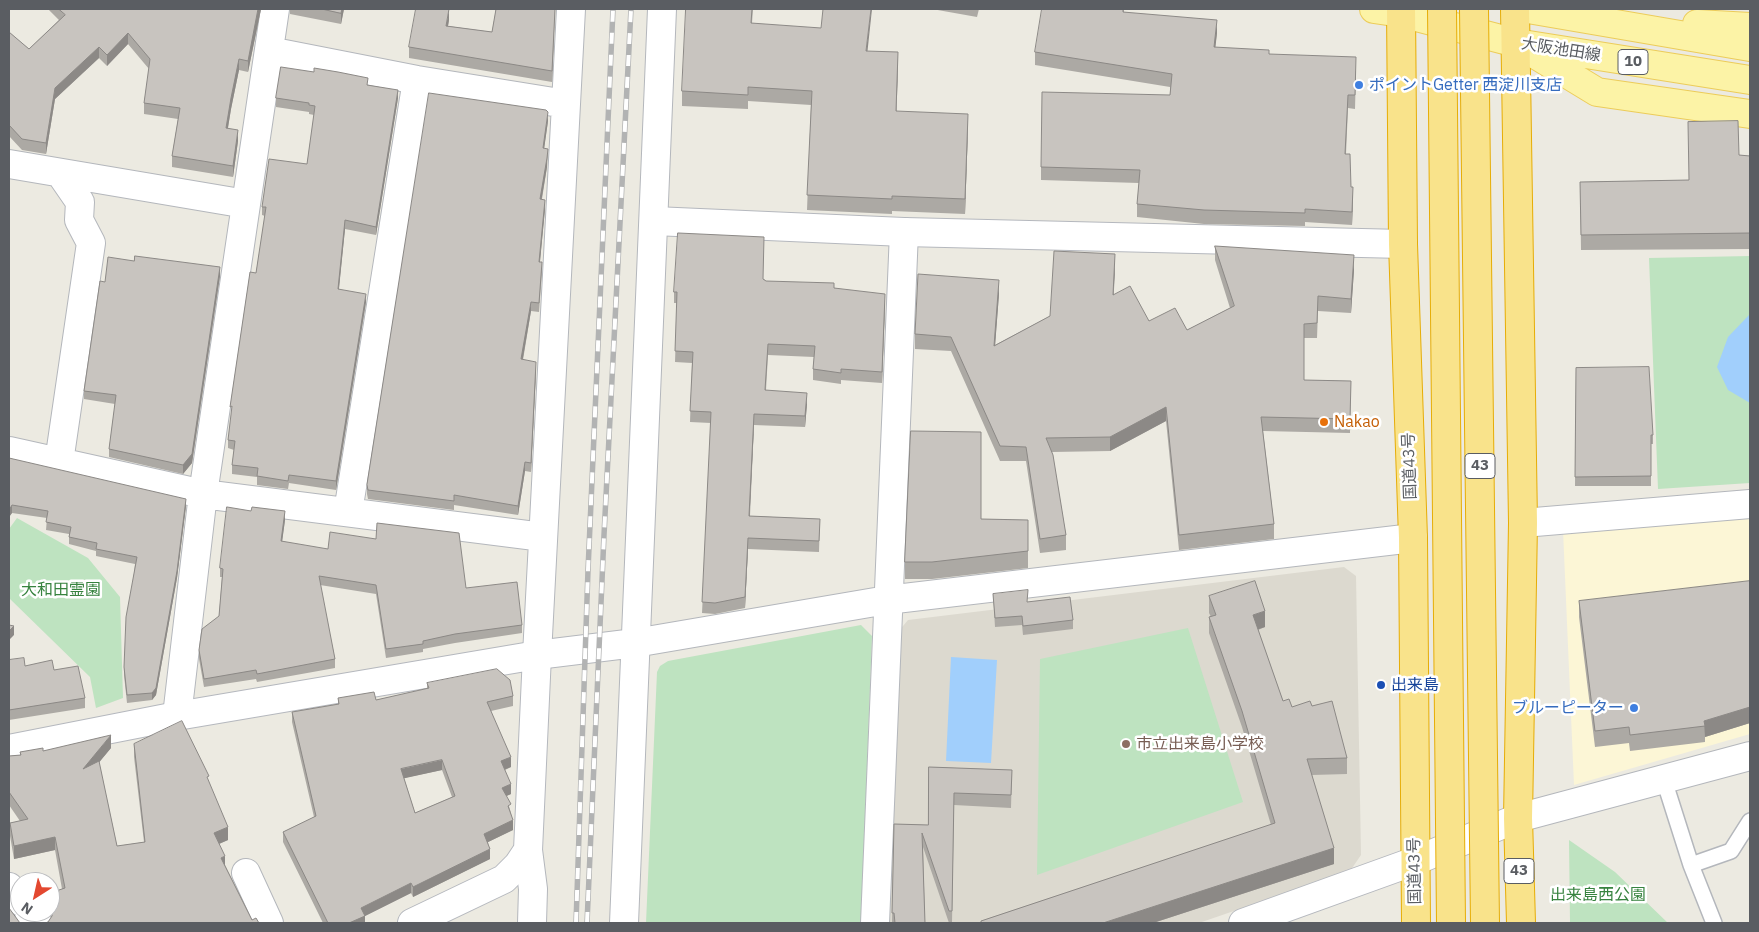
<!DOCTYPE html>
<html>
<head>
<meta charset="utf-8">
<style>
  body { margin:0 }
  #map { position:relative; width:1759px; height:932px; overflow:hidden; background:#eceae1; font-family:"IBM Plex Sans",sans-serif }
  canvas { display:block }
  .frame { position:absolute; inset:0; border:10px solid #5a5d62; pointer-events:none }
  .north { position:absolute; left:10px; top:872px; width:50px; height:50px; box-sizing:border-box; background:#fff; border:1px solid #bdbec0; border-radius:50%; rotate:215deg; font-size:14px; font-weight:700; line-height:20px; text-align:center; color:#5a5d62 }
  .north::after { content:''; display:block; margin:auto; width:18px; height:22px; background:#e34830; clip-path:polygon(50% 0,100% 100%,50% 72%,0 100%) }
</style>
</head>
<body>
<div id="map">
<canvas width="1759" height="932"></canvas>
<div class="frame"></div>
<div class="north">N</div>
</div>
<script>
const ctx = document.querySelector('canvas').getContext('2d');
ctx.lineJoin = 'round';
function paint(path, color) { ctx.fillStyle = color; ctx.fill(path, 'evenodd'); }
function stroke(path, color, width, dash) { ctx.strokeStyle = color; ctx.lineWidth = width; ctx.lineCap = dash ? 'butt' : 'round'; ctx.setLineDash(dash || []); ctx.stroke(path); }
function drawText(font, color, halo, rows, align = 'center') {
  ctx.font = font + ' "IBM Plex Sans","Noto Sans JP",sans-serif'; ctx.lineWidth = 5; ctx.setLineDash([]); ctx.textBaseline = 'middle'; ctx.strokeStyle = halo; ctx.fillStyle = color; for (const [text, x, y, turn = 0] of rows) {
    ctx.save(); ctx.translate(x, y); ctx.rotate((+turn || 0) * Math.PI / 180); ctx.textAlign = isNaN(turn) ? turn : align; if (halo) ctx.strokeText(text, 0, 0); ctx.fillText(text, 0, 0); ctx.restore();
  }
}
const commercial = new Path2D(`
  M1750,509V734L1574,785L1563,530Z`);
const education = new Path2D(`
  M1344,567L1356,576L1361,855L1350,871L1199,923H886L898,632L908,620Z`);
const green = new Path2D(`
  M1750,256V483L1658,489L1649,258Z
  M17,518L88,558L120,597L123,698L96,708L90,677L9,598V529Z
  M861,625L872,636L861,923H646L657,672L660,666L668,661Z
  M1188,628L1243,802L1037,875L1040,659Z
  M1569,840L1615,872L1668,923H1570Z`);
const water = new Path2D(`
  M1750,314V403L1728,390L1717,367L1728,337Z
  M951,657L997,660L991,763L946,761Z`);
const lane = new Path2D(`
  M1664,780L1691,865L1714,923
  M1691,865L1731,851L1750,821`);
const street = new Path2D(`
  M571,9L537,655L635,643L887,600L1413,538
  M269,51L417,80L566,104
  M9,164L246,204
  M9,451L203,494L543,537
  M59,462L91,243L79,220L80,202L60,173
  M348,512L417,80
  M1523,523L1750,504
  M177,716L203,494L275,9
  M1518,818L1750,756
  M528,850L533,889L532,923
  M246,873L269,923
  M9,887L20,901
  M29,912L38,923
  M624,923L662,9
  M875,923L904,232`);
const secondary = new Path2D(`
  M654,221L904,232L1403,244
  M9,749L177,716L537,655L528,850L518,865L504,879L412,923
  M1243,923L1415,861L1518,818`);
const primary = new Path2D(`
  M1374,9L1401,13L1516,43L1750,80
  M1528,9L1750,47
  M1697,24L1750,27
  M1528,50L1597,92L1750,114`);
const highway = new Path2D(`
  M1401,9L1403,244L1413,538L1416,923
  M1515,9L1523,523L1518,818L1521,923`);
const rail = new Path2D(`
  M576,923L588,570L613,9
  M587,923L604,535L631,9`);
const highwayBridge = new Path2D(`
  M1442,9L1451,923
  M1474,9L1485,923`);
const wall = new Path2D(`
  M48,9H261L248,72L239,70L231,109L228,128L238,141L233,177L172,167V156L178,119L144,114V103L149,69L128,44L107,66L99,58L55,99L46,154L22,150L9,136V32L29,49L59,20Z
  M290,9H344L341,24L290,14Z
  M496,9H555L552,82L409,58V47L449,20L448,26L492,32Z
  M753,9L752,23L867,51L898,67L896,111L968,128L965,214L892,211V214L807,210L811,105L748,101V109L682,106V91Z
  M932,9H979L977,17Z
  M1124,9V12L1217,33L1215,47L1269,54L1356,71L1355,109L1348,108L1346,154L1351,187L1353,200L1352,225L1305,222V226L1204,224L1137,217V204L1139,183L1041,180V167L1170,95V87L1035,65V52Z
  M368,85L398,98L376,235L345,229L339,289L366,302L336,490L289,483L288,489L257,485V477L232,474V465L234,450L228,448V440L256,273L265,216L262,215V207L307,164L314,115L309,114V112L276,107V98Z
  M548,121L544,148L547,167L542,199L545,209L540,262L542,272L539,312L531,311L523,360L536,371L531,472L525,471L518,515L454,505V510L368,499L367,494V485Z
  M1739,155L1750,156V249L1581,250L1580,182L1689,180Z
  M1215,246L1354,270L1351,313L1318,311L1317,338H1304V380L1351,381L1350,433L1263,431L1274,524V539L1179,550L1166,421L1110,451L1052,452L1066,535V550L1040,553L1026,461H1000L951,351L915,349V334L999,294L995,345L1050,316L1115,269L1113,294L1149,321L1187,330L1230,308L1215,260Z
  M220,276L192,463L183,474L109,457V449L115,404L84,399V391L105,282Z
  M764,279L766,281L834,288L885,305L882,383L841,380V384L813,380V369L814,357L768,355L766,390L807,404L805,427L754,425L750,516L820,519L819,552L748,549L745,608L715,614L702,613L711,423L690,422L692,363L675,362L677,303H674V292Z
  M1576,368L1653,435V444H1651V486H1575Z
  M9,458L186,506L177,578L156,695L152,700L127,703L124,675V667L135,564L96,556V551L69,544V534L46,530L47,518L12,513L9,517Z
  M251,511L285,520L282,541L466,588L522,625V633L455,643L423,649V652L386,658L376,594L320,585L335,659V668L257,682L256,679L204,687L199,659V650L219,616L222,577H220V568Z
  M981,519L1028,520V568L932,579H905V562Z
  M1750,581V723L1705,737V742L1630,751L1629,743L1595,747L1579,617V601Z
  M993,594L1027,602L1073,620V629L1023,635L1022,625L995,627Z
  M1209,596L1265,627L1258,630L1283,701L1292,707L1312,706L1347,758V774L1312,775L1334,864L1153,923H981V921L1271,825L1242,727L1209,633V617H1211L1209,613Z
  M9,660L25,666L54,670L85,698V708L9,720Z
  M427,683L513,696V706L491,711L511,767L505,770L511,794L506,796L511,813L513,830L488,842L490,859L413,897L411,893L365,916V923H323L283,842V832L314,817L292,722V712L338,704V698L376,700L427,689ZM442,770L452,797L415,813L404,778Z
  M134,744L209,782L228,840L219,844L225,865L252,920L258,921L48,922L52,917L48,912H50V893L62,889L55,850L14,859L10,836V823L20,821L9,805V756L20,755V752L111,748L99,762L117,846L144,842L134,757Z
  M929,767L1012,770L1011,808L954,805L952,923H949L923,847L925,923H892L894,824L928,825Z`);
const shadedWall = new Path2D(`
  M258,9H261L248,72V61Z
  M342,9H344L341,24V13Z
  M449,9V20L446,37V26Z
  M555,9L552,82V71Z
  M871,9H872L866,65V51Z
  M1217,20V33L1214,60V47Z
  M128,33V44L107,66V55Z
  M99,47V58L55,99L46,154V143L55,88Z
  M898,52V67L896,126V111Z
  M239,59V70L231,109L226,139V128L231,98Z
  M398,90V98L376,235V227Z
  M548,112V121L543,157V148Z
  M968,114V128L965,214V199Z
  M238,130V141L233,177V166Z
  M548,149L547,167L540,208V199Z
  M1353,187V200L1352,225V212Z
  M545,200V209L539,271V262Z
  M345,220V229L338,297V289Z
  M1115,254V269L1113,309V295Z
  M1354,255V270L1351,313V299Z
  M220,267V276L192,463L183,474V465Z
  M999,280V294L994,360V346Z
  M366,294V302L336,490V481Z
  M885,294V305L882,383V372Z
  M531,302V311L521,369V359Z
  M536,362V371L531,472V463Z
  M807,393V404L805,427V416Z
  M1166,407V421L1110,451V437Z
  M754,414V425L749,527V516Z
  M525,462V471L518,515V506Z
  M186,499V506L177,578L156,695L152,700V693Z
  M12,505V513L9,517V510Z
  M285,511V520L281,550V541Z
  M748,538V549L745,608V597Z
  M1265,611V627L1253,631V615Z
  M14,626V635L9,640V631Z
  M1750,707V723L1705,737L1704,721Z
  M111,735V748L83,782V769Z
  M511,757V767L501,771V761Z
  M442,760V770L401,779V769Z
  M511,784V794L502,798V788Z
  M513,820V830L484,844V834Z
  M228,827V840L214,846V833Z
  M55,837V850L14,859V846Z
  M1334,848V864L1153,923H1103Z
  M490,849V859L413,897V887Z
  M225,856V869L221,858Z
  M411,883V893L365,916V923H349L361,908Z`);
const building = new Path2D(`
  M59,9H258L248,61L239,59L231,98L226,128L238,130L233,166L172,156L180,108L144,103L150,59L128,33L107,55L99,47L55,88L46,143L22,139L9,125V32L29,49L65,15Z
  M322,9H342L341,13Z
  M416,9H449L446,26L492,32L496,9H555L552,71L409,47Z
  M686,9H752L751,23L821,28L823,9H871L866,51L898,52L896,111L968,114L965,199L892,196V199L807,195L812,91L748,87V95L682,91Z
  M1042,9H1123V12L1217,20L1214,47L1269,50V54L1356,57L1355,95H1348L1345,154H1350L1351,187H1353L1352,212L1305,209V213L1204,210L1137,204L1140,170L1041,167L1042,92L1170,95L1172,74L1035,52Z
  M281,67L314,72V68L338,72L368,78L367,85L398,90L376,227L345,220L338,289L366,294L336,481L289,475L288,481L257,476L258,468L232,465L235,441L228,440L232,406L230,407L250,272L256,273L266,207H262L269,159L307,164L315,106L309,105V103L276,98Z
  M429,93L546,110L548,112L543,148L548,149L547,158L540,199L545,200L539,262H542L539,303L531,302L521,359L536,362L531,463L525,462L518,506L454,495V501L368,490L367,485Z
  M1738,121L1739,155L1750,156V233L1581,235L1580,182L1689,180L1688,122Z
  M678,233L764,237L763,279L766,281L834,283V288L885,294L882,372L841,369V373L813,369L815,346L768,344L765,390L807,393L805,416L754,414L749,516L820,519L819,541L748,538L745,597L715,603L702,602L711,412L690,411L693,352L675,351L677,292H674Z
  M1215,246L1354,255L1351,299L1318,296L1317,323L1304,324V380L1351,381L1350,419L1261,417L1274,524L1179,535L1166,407L1110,437L1046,438L1053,455L1066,535L1040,539L1026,447L1000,446L951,337L915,334L918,274L999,280L994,346L1050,316L1054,251L1115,254L1113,295L1130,286L1149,321L1175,308L1187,330L1234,306Z
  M135,256L220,267L192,454L183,465L109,449L116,395L84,391L100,281L105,282L108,257L134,261Z
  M1649,367L1653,435H1651V476L1575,477L1576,368Z
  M911,431L981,432V519L1028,520V551L932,562H905Z
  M9,458L186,499L177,571L156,688L152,693L127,695L124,667L126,617L137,557L96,549L97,543L69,537L71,527L46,522L48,511L12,505L9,510Z
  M227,507L251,511L252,507L285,511L281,541L328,549L330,532L376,539L377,523L459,533L466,588L517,582L522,625L455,634L423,641V644L386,649L376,585L319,576L335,659L257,674L256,670L204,679L199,650L202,629L219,616L223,569L220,568Z
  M1255,581L1265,611L1253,615L1283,701L1289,699L1292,707L1310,701L1312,706L1332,701L1347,758L1307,759L1334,848L1103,923H981V921L1275,823L1242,711L1209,617L1216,615L1209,596Z
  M1750,581V707L1704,721L1705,726L1630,735L1629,727L1595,731L1579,601Z
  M1028,590L1027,602L1070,597L1073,620L1023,626L1022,616L995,618L993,594Z
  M9,625L14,626L9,631Z
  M24,658L25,666L52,660L54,670L78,666L85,698L9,710V660Z
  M497,669L510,680L513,696L487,702L511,757L501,761L511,784L502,788L511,804L508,806L513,820L484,834L490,849L413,887L411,883L361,908L365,916L349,923H328L283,832L316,816L292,712L339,704L338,698L374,692L376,700L429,688L427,683ZM442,760L455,796L415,813L401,769Z
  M182,721L209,776L207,777L228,827L214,833L225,856L221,858L252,920L256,918L259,923H45L48,922L52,916L53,907L50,902V893L65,888L55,837L14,846L10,823L28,819L9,792V756L21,755L20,752L43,748V751L111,735L83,769L99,761L117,846L145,842L134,744Z
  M929,767L1012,770L1011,795L954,793L952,911H949L922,833L925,923H895L894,913H892L894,824L928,825Z
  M9,908L20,923H9Z`);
const markers = [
  [1359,85,5,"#3f7fe0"],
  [1324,422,5,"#e8710a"],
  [1381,685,5,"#1a4fb4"],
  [1634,708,5,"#3f7fe0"],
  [1126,744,5,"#8d6e63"]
];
const shields = [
  [1633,62,30],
  [1480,466,30],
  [1519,871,30]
];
const shieldNames = [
  ["10",1633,62],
  ["43",1480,466],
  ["43",1519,871]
];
const streetNames = [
  ["大阪池田線",1561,50,9],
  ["国道43号",1410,466,-92],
  ["国道43号",1415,871,-91]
];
const shopNames = [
  ["ポイントGetter 西淀川支店",1369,85],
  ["ブルーピーター",1624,708,"right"]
];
const foodNames = [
  ["Nakao",1334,422]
];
const parkNames = [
  ["大和田霊園",61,590],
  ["出来島西公園",1598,895]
];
const transitNames = [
  ["出来島",1391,685]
];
const educationNames = [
  ["市立出来島小学校",1136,744]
];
paint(commercial, '#fcf6d6');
paint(education, '#dcd9cf');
paint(green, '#bee3c0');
paint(water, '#a1cffc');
stroke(lane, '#b4b7bc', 18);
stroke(street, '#b4b7bc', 30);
stroke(secondary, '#b5b8be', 30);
stroke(primary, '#eccc5a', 30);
stroke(highway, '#e6ad07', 30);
stroke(lane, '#fff', 15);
stroke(street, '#fff', 28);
stroke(secondary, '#fff', 28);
stroke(primary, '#fcf3a6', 28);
stroke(highway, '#f9e38b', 28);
stroke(rail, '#b2b3b3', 5.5);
stroke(rail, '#fff', 4, [11]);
stroke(highwayBridge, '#e6ad07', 30, []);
stroke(highwayBridge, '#f9e38b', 28);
paint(wall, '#aca9a4');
paint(shadedWall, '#8c8986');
paint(building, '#c8c4bf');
stroke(building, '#8c8986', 1);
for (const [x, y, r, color] of markers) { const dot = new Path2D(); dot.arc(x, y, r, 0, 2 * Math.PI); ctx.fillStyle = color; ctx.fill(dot); stroke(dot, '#fff', 2); }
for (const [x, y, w] of shields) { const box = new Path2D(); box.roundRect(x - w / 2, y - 12.5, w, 25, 4); ctx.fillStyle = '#fff'; ctx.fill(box); stroke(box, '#5a5d62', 1); }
drawText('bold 15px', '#5a5d62', null, shieldNames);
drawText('16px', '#5a5d62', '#fff', streetNames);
drawText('16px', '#366cbe', '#fff', shopNames, 'left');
drawText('16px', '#c56008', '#fff', foodNames, 'left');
drawText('16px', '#37833f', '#fff', parkNames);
drawText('16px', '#164399', '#fff', transitNames, 'left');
drawText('16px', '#785e54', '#fff', educationNames, 'left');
</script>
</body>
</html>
